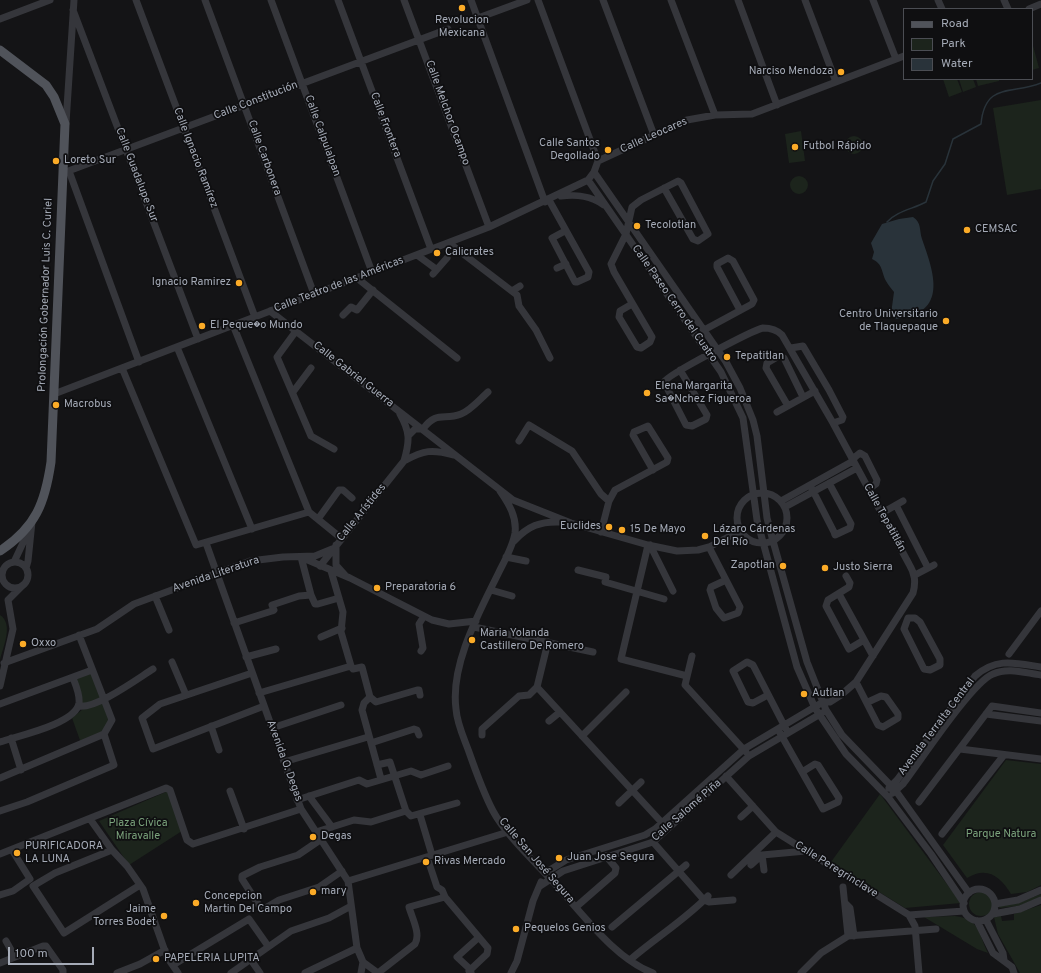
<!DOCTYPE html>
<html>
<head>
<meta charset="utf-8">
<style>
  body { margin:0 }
  #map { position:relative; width:1041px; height:973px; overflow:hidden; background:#141416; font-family:Overpass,sans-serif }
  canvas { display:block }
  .legend { position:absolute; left:903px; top:8px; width:130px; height:72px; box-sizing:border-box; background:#0f0f11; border:1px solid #4b4d53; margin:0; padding:5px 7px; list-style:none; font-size:12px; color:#a5abb7 }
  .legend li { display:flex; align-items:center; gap:8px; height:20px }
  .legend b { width:20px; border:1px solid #4b4d53 }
  .scale { position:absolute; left:8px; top:947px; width:86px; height:18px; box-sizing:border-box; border:2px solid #a5abb7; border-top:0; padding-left:5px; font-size:12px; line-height:14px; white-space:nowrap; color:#a5abb7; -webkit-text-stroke:3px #0f0f11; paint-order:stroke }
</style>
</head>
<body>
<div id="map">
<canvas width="1041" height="973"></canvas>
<ul class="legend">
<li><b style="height:5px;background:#50535a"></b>Road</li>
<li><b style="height:11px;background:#1c241c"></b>Park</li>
<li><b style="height:11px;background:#29333a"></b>Water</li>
</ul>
<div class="scale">100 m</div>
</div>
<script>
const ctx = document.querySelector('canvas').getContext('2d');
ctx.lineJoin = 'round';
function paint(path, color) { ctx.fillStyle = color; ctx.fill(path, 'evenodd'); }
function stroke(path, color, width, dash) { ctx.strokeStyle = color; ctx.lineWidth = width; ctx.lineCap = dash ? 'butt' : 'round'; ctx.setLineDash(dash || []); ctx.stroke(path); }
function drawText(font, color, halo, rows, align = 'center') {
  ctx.font = font + ' Overpass,sans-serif'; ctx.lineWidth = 3.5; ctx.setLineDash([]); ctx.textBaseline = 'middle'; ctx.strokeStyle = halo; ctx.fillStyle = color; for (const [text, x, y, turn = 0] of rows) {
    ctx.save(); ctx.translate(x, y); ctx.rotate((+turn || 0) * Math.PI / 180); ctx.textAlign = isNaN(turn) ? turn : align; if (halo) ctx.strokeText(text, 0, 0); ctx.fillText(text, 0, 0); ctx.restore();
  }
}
const green = new Path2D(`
  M1032,42L1039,68L1032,70Z
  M943,79H957L962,92L949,97Z
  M959,79H973L976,87L963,92Z
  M976,79H999V81L978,86Z
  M1041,100V189L1007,195L993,108Z
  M801,131L805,161L789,163L785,134Z
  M845 145a9 9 0 1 1 18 0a9 9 0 1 1-18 0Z
  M790 185a9 9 0 1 1 18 0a9 9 0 1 1-18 0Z
  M0,615C14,624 3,647 0,660Z
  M91,672L110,719L104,733L81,743L72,718L83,709L77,679Z
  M1006,760L1041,764V885L1027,892L1011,894C1000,876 987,866 967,878L943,845Z
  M168,791L182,831L129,865L99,821Z
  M880,794L961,903L905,908L831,862Z
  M969 904a12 12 0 1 1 24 0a12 12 0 1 1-24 0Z
  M1041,894V897L1019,906L999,908L1000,906L1018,903Z
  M1041,905V973H1020L998,934L994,917L1001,916L1002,921L1014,920V914Z
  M955,916C980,919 978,933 988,953L977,949L924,917Z`);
const water = new Path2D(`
  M913,217C922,223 919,230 922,239C934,273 949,313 896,319L891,314L894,292C891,288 888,285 886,281C881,271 883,264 872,259L874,252L871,243L882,224L899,219Z`);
const stream = new Path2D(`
  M887,222C897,211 913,209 926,202L933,181L945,164L953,139L981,124C985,81 1013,95 1041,83`);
const minor = new Path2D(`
  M136,0L255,317
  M205,0L314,294
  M271,0L372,272
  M338,0L431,249
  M404,0L489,227
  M471,0L545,202
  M538,0L598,161
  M603,0L654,135
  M671,0L715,115
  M738,0L777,105
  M805,0L836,82
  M873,0L896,59
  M938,0L942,9
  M1004,0L1008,9
  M1029,9L1041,4
  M73,10L198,339
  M478,18L527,0
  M0,19L50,0
  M66,123L74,0
  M69,171L139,362
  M594,172L726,362L740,388L753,420L757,436L767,518L773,541L807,662L826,710L842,735L896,791L969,893
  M63,173L448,29
  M588,180L721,372L743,418L757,520L797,667L815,708L846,754L888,797L931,854L964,903
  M561,196C578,194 591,196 604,205
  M549,200L589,272L588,277L577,282H575L552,238L565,231
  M449,243L517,295L519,306L536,330L550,358
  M417,255L436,269
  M557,268L566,264
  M433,274L447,258
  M357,278L457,358
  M512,291L520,286
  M632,304L620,311L619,317L637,347L641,348L650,342L652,337L614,272L611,264L626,234L632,207L641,200L678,181L681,183L708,234L698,241L693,239L664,188
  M270,311L513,500L571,523L648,545L677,551L698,550L709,547L740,531
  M343,315L351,307L357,310L373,290
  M233,325L309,512L341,538
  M704,330L752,304L754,300L733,261L728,258L717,264V267L740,310
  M296,331L277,357L311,436L334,449
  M177,347L252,529
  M791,348L803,346L829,390L843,417L842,420L833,423
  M122,368L196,545L309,512
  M293,392L311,368
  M54,394L489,227L588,180L594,172L598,161L687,120L715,115L752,114L904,56
  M788,406L766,368L767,363L779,356L784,358L803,397
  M777,412L815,391
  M400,414C410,432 410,440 404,461
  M409,435L415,429H423C437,410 444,421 461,414C471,410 480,399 488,392
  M519,441L529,425L572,451L601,494L609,501
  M810,485L834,532L835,535L850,528L851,524L829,483
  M500,491C509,504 517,517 515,533C513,546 505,560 499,572C480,611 450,664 456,709C457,724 464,738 469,752C476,772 483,792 493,811C505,834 537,864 555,884C583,914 615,959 653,973
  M737 518a25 25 0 1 1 50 0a25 25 0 1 1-50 0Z
  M781,501L853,461L855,457L860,453L865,456L877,480L876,484L869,489
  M896,505L928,568
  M785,507L857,468
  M882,513L903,501
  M318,519L339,490H343L352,498
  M601,532L609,501L615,490L667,462L668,458L648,426L634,432L633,435L653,470
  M514,541C528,526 540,521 561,522
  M206,543L301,809L348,881L357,948L363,962L361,973
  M336,545V565L345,575
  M648,545L621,659L687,676
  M650,545L673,591
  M709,547L740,607L738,613L724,618L716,608L710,590L711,587L726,580
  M301,557L311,595
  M506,557L526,561
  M303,558L350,578L432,620L449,624L476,621
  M14,562L29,530
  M2 575a13 13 0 1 1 26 0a13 13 0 1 1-26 0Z
  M320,566L404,461C424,450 432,449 454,455
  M26,568L28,561L32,522
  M578,570L606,577L605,582L664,599
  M331,571L343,612L341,632L351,666L353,669L362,667L370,697
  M915,575L934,565
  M846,576L850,583L849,587L828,600L826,606L849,649L864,640
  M491,590L512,596
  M839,594L873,656
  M155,596L169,630
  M908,618H915L920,622L940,659V665L930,670L924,669L904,629Z
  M234,623L272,611L274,610L272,605L299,596L311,595L315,604H318L339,598
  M474,627L593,652
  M321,637L342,628
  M421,651L423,648L419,624L424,616
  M1009,654L1041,611
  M692,656L685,685L746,752
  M246,657L276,649
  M172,662L186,695
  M4,663L97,629L134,604L250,561L283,557L315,556L332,549
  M252,673L160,704L142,718L153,749L264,706
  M856,682L878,725L883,727L898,718V714L886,697L881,696L868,702
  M0,686L13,629L8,600L23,585
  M537,687L665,826
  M259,693L351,666
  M768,695L753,703L748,702L733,671L747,662L753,665L786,729
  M370,697L364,703L362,710L381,779
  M370,697L376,702L417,690H419L420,695
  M0,704L92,670
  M78,706C95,710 137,679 153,669
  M986,714L1041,721
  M549,721L560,712
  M211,726L219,750
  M272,728L341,705
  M780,733L823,809L838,802L839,798L818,765L815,764L802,772
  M482,735V729L519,696L529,695L537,687L548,642
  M582,736L626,692
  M11,738L21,770
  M0,742C17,736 76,724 79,703C80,694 76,686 73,678
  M371,743L414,729L417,730L419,735
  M960,749L1041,759
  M284,762L368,737
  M377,765L390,762L406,811L411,816L457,803
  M726,776L776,832L909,915L915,926L919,973
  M0,778L104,734
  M889,788L897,780L975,676C997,657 1015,663 1041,667
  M230,791L244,829
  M893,793L903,784C920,762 972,682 993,674C1008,667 1025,673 1041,675
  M309,796L332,827
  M297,800L359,780L367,784L411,771L421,775L448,766
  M919,802L992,706L1041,713
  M619,803L641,782
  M0,811L27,802L114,765L104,734L112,720L79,635
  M420,815L432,855
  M741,817L753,806
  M90,819L112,850L127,866L143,889L167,957L178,973
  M316,832L354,820L371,822L406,811
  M942,834L1004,755
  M320,840L298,855L260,867L242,876V879L262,910L279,900L319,887L342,871
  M653,842L704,900L709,902L733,900
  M112,850L55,873L33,886L64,933L140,885
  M0,854L166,788L170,790L187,840L193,844L301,809
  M762,855L764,870
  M427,857L437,887L442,890L445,897L488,948L487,954L469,971L471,973
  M751,865L762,855L806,851
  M545,873L566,860L645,835L655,829L744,749L823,702H830L841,695L856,682L913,593C916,582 915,574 909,564L833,423L782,335C777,330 771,328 763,328C753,330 667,375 664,382L686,425L692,426L706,419L707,415L680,370
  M731,875L776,832
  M348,881L508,832
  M540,886L563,871L653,842L749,756L822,713
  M843,887L848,936
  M963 905a16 16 0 1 1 32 0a16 16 0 1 1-32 0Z
  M0,895L13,891L30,879L12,850
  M845,903L850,908L854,936
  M995,904L1018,900L1041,890
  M576,907L615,873L616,868L606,856
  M993,914L1020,909L1041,900
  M909,915L964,911
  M986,920L1003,953L1004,960
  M977,921L993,953L1012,967L1014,973
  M612,927L686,865
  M6,941L15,957
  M251,960L260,973
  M630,960C655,938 685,920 708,896
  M363,962L378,973
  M0,963L43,946H46L63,970V973
  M173,965L249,919L268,946
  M471,970L457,957L478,938
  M117,973L140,964L165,950
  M231,973L291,931L329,918L351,906
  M305,973L357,948
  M378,973L415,944C421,934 412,918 409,907L445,897
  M511,973L517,961L533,901L541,882
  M801,973L821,953L848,936L936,929`);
const major = new Path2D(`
  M0,50L46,85L54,97L65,124L51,462C45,503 36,527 0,551`);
const markers = [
  [462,8,4,"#fbab27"],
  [841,72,4,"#fbab27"],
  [795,147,4,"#fbab27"],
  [608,150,4,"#fbab27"],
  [56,161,4,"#fbab27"],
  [637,226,4,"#fbab27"],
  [967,230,4,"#fbab27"],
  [437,253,4,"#fbab27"],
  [239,283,4,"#fbab27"],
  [946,321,4,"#fbab27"],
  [202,326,4,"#fbab27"],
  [727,357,4,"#fbab27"],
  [647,393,4,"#fbab27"],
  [56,405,4,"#fbab27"],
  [609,527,4,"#fbab27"],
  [622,530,4,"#fbab27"],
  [705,536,4,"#fbab27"],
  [783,566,4,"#fbab27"],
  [825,568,4,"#fbab27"],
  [377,588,4,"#fbab27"],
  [472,640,4,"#fbab27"],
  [23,644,4,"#fbab27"],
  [804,694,4,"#fbab27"],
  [313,837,4,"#fbab27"],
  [17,853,4,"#fbab27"],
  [559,858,4,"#fbab27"],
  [426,862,4,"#fbab27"],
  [313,892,4,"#fbab27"],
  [196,903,4,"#fbab27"],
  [164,916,4,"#fbab27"],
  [516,929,4,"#fbab27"],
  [156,959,4,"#fbab27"]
];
const poiNames = [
  ["Revolucion",462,21,"center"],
  ["Mexicana",462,34,"center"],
  ["Narciso Mendoza",833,72,"right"],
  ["Calle Santos",600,144,"right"],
  ["Degollado",600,157,"right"],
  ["Futbol Rápido",803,147],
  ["Loreto Sur",64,161],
  ["Tecolotlan",645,226],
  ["CEMSAC",975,230],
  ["Calicrates",445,253],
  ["Ignacio Ramirez",231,283,"right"],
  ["Centro Universitario",938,315,"right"],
  ["de Tlaquepaque",938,328,"right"],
  ["El Peque�o Mundo",210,326],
  ["Tepatitlan",735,357],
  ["Elena Margarita",655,387],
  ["Sa�Nchez Figueroa",655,400],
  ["Macrobus",64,405],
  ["Euclides",601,527,"right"],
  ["15 De Mayo",630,530],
  ["Lázaro Cárdenas",713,530],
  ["Del Río",713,543],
  ["Zapotlan",775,566,"right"],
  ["Justo Sierra",833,568],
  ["Preparatoria 6",385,588],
  ["Maria Yolanda",480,634],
  ["Castillero De Romero",480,647],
  ["Oxxo",31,644],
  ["Autlan",812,694],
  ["Degas",321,837],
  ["PURIFICADORA",25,847],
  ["LA LUNA",25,860],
  ["Juan Jose Segura",567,858],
  ["Rivas Mercado",434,862],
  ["mary",321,892],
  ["Concepcion",204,897],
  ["Martin Del Campo",204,910],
  ["Jaime",156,910,"right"],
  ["Torres Bodet",156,923,"right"],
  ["Pequelos Genios",524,929],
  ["PAPELERIA LUPITA",164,959]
];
const streetNames = [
  ["Calle Constitución",256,101,-21],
  ["Calle Melchor Ocampo",447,113,70],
  ["Calle Frontera",385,125,69],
  ["Calle Calpulalpan",322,136,70],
  ["Calle Leocares",654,136,-24],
  ["Calle Ignacio Ramírez",195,158,69],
  ["Calle Carbonera",264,158,70],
  ["Calle Guadalupe Sur",136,175,69],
  ["Calle Teatro de las Américas",339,285,-21],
  ["Prolongación Gobernador Luis C. Curiel",46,295,-88],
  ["Calle Paseo Cerro del Cuatro",674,304,55],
  ["Calle Gabriel Guerra",353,375,38],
  ["Calle Arístides",362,513,-51],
  ["Calle Tepatitlán",884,518,61],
  ["Avenida Literatura",216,575,-19],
  ["Avenida Terralta Central",937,727,-53],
  ["Avenida O. Degas",284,761,70],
  ["Calle Salomé Piña",687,811,-41],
  ["Calle San José Segura",536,861,49],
  ["Calle Peregrinclave",836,870,32]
];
const parkNames = [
  ["Plaza Cívica",138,824],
  ["Miravalle",138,837],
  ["Parque Natura",1001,835]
];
paint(green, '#1c241c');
paint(water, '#29333a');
stroke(stream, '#29333a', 1.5);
stroke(minor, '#35363b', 7);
stroke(major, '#50535a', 9);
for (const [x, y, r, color] of markers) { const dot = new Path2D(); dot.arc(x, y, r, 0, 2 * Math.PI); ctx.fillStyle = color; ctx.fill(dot); stroke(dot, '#0f0f11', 1.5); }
drawText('11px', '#a5abb7', '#0f0f11', poiNames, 'left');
drawText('11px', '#a5abb7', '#0f0f11', streetNames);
drawText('11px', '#7ba37c', '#0f0f11', parkNames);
</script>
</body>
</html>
